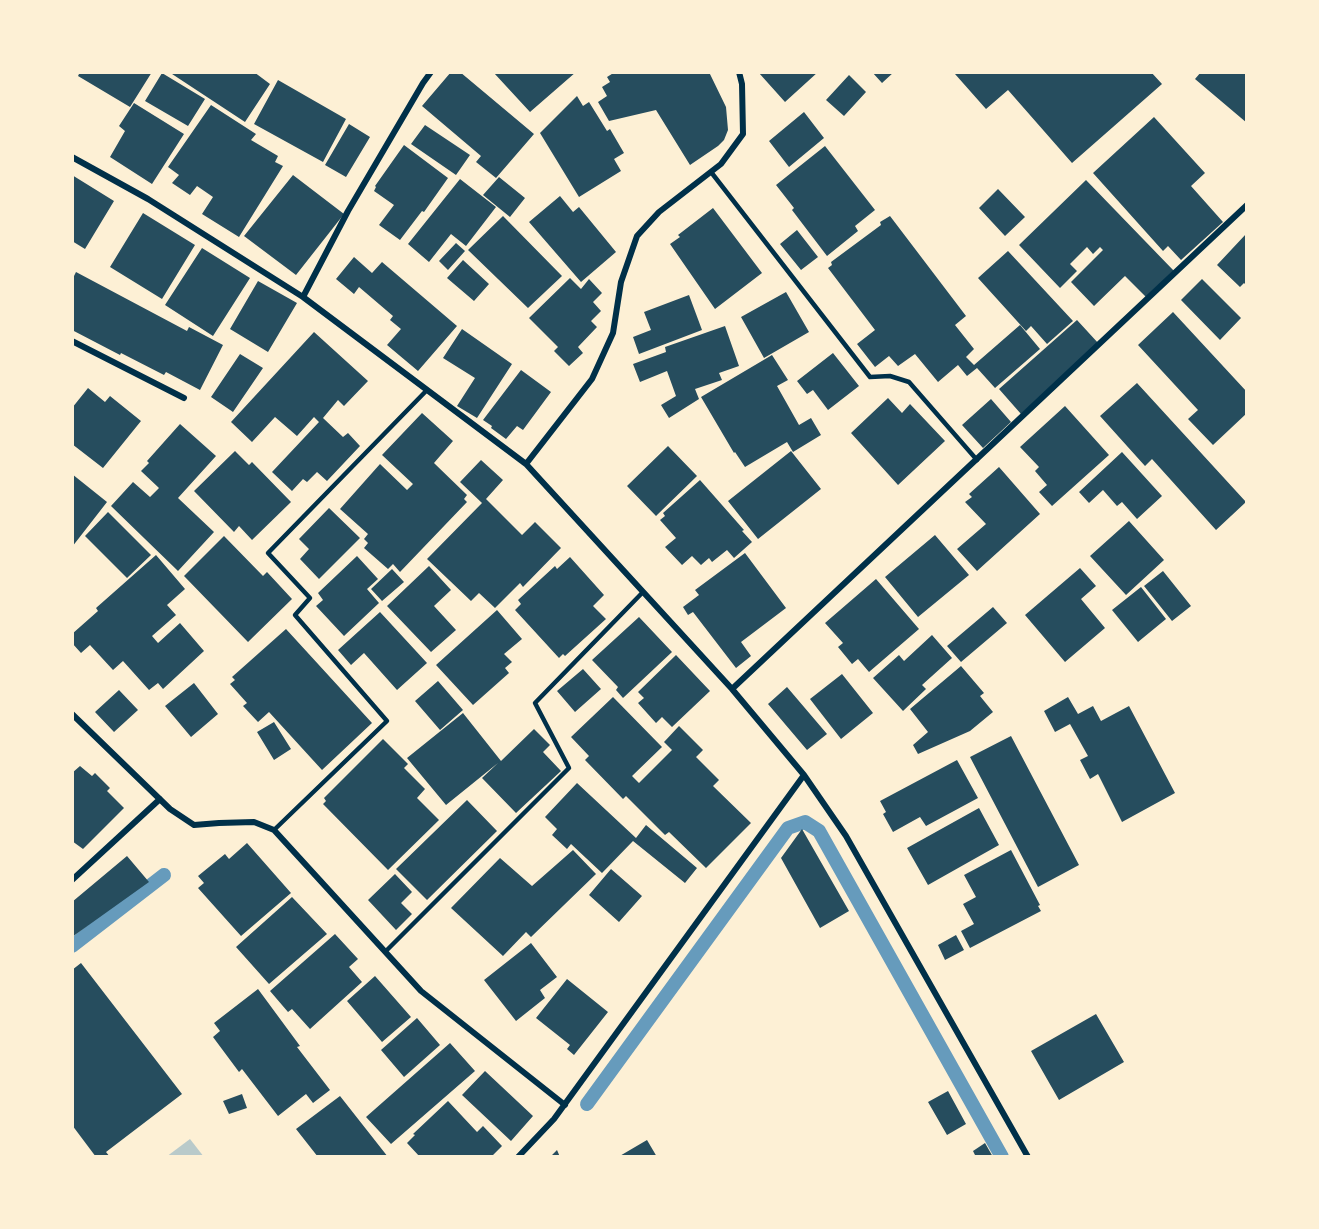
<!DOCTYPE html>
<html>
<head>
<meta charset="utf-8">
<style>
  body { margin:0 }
  #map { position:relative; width:1319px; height:1229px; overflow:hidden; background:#fdf0d5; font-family:"Archivo Narrow",sans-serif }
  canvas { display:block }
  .frame { position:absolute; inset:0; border:74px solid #fdf0d5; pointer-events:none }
</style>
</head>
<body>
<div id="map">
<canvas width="1319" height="1229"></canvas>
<div class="frame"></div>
</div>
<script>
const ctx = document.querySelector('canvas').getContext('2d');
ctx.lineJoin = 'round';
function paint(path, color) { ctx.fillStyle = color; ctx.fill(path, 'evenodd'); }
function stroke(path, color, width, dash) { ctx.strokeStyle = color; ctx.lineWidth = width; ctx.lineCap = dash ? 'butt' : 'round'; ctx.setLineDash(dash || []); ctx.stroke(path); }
const green = new Path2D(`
  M190,1139L204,1157H166Z`);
const stream = new Path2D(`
  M72,946L164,875
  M587,1104L788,828L805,822L819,831L1002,1157`);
const building = new Path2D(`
  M80,72H152L130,107L78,76Z
  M169,72H254L270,84L245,122Z
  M451,72H460L534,134L496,178L476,162L481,156L422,106Z
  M496,72H576L530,112L494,73Z
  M615,72H709L726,107L728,130L724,140L718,146L690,165L656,110L609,121L598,102L607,96L602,87L610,82L607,77Z
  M761,72H818L785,102L759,73Z
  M872,72H894L882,83Z
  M957,72H1151L1162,84L1072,163L1008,90L986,109L955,74Z
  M1201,72H1247V123L1195,79Z
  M162,73L205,99L188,126L145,101Z
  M849,75L866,92L844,116L826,100Z
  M278,80L346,119L323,162L254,124Z
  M577,96L583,106L589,102L607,131L610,129L624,153L614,159L621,171L579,197L540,133Z
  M134,103L184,134L152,184L110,157L125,131L119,126Z
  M211,105L256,134L251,140L278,156L275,162L283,166L239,237L202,214L213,197L197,186L190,195L172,183L179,175L168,167Z
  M804,112L824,138L789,167L769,141Z
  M1154,117L1205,173L1191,186L1223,222L1181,260L1168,246L1163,251L1093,173Z
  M349,124L370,137L346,177L325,165Z
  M425,125L470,155L456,175L411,144Z
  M404,145L448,178L424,212L422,211L400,240L379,225L394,205L374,191L376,187L375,186Z
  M825,146L875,210L855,226L858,231L827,256L792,210L794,208L776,185Z
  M72,175L114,201L85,249L72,241Z
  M293,175L344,214L296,275L244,236Z
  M499,177L525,198L510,217L483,195Z
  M460,179L496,207L466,246L451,234L429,262L408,244Z
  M1086,180L1174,271L1146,297L1125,276L1094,306L1071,282L1103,250L1100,247L1093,254L1087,247L1070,264L1077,271L1060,288L1019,245Z
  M998,189L1025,217L1005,236L979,208Z
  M560,196L573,212L579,207L616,252L581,282L529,222Z
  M713,208L762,273L715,309L670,244L680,237L678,235Z
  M143,213L195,245L162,299L110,267Z
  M503,216L562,276L528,308L468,250Z
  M890,216L966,316L955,325L974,349L966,357L974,365L1020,325L1040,349L995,388L977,368L967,376L958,365L938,382L915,354L898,366L889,356L875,367L857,344L875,330L828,268L832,265L831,262L881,225L880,222Z
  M797,230L818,257L801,270L780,244Z
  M1246,234L1247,235V286L1244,283L1240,287L1217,265Z
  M456,243L465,251L448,270L439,261Z
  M202,248L250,278L213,336L165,305Z
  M1008,251L1073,321L1047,344L1031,326L1026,331L978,278Z
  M354,257L372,273L382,262L457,326L418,371L387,345L401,329L390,320L393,316L359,287L354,294L336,279Z
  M463,260L489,284L474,301L447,278Z
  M76,272L187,331L189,327L223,345L200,390L166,372L164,375L121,353L120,355L72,330V280Z
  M570,278L581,289L589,279L602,293L593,302L601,311L591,321L597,327L578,347L583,353L569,366L554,351L558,347L529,318Z
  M1202,279L1241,318L1220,340L1181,300Z
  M258,281L297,303L268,352L230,329Z
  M786,292L809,332L764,358L741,317Z
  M689,295L702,330L639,354L633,337L651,330L644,312Z
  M1173,312L1247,392V413L1213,445L1188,419L1198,410L1138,345Z
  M1077,320L1099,344L1021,414L999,389Z
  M725,326L739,366L719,373L722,380L695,389L699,399L669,418L661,405L676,396L667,371L640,382L633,364L666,352L665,347Z
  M462,329L512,364L477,418L457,406L475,378L443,358Z
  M314,332L368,381L344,406L338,400L323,418L343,437L348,433L360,446L327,481L317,472L307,482L303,479L292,491L272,472L319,422L314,417L297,436L275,417L252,442L231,422Z
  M833,353L859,386L828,410L813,390L807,394L797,381Z
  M240,354L263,368L233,412L211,397Z
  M772,355L788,380L777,386L799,425L811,418L821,435L793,452L787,442L745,467L735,452L734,453L701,397Z
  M521,370L551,392L523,430L517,426L506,439L491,428L492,426L483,420Z
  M1137,383L1246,502L1216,530L1152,459L1145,466L1100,416Z
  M88,388L105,402L110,396L141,421L103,468L72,444V408Z
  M888,398L902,413L910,404L945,441L898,485L851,433Z
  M991,399L1011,422L983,448L962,425Z
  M1065,406L1109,455L1052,506L1039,492L1047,485L1035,471L1039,467L1020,447Z
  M422,413L453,441L434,463L467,495L464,499L467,502L400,572L393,564L388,569L364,548L368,543L364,539L368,534L340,509L380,464L407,490L413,484L382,455Z
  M180,424L216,456L178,498L214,532L178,571L111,506L133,482L150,497L159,488L141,471L149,463L147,461Z
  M668,446L697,476L656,516L627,486Z
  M235,451L249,465L252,462L291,502L252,540L239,526L234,532L194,491Z
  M791,451L821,489L758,539L728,501Z
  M1122,452L1162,496L1137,519L1122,502L1117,506L1103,490L1089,503L1079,492Z
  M481,460L503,480L486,499L522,535L535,522L561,548L523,587L520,583L495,608L479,593L471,601L427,559L482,503L460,482Z
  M999,467L1040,514L977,571L957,549L986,524L965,502L972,497L969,494Z
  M72,474L107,502L72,547Z
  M700,480L744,530L742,531L752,542L734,558L727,550L712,562L709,558L701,565L692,556L682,565L665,547L676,538L660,520L665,516L663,513Z
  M329,508L360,538L319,579L300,559L309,549L299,539Z
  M108,512L151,555L127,578L85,536Z
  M1129,521L1164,560L1126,595L1090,556Z
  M935,535L969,575L918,617L885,577Z
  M224,536L263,576L267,572L292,599L248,642L184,576Z
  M745,553L786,608L741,642L751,656L736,668L693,612L688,615L683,607L699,595L695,590Z
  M156,555L185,589L167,605L176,615L152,636L158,643L180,623L204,651L163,689L158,683L149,690L123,661L113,670L90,645L81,653L72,643V634L98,611L96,608Z
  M357,556L378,579L367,589L379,603L344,636L316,606L323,600L318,593Z
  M570,557L604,595L593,606L606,619L565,656L563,654L559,658L515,610L521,604L518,600L555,566L557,569Z
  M429,566L451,590L434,606L456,630L431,652L387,606Z
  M1080,568L1096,586L1081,599L1105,628L1065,662L1025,615Z
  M392,569L404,582L382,601L371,589Z
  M1163,571L1191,606L1172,621L1144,586Z
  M876,579L919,629L869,672L858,659L852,664L838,647L843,643L825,623Z
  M1141,587L1166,619L1138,642L1112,610Z
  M993,607L1007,623L961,662L947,646Z
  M497,610L522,639L504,654L512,662L505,668L509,673L473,705L436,665Z
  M380,612L427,663L397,690L364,653L351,665L338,650Z
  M639,617L672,652L623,698L616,690L618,687L592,660Z
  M286,629L372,723L322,770L269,712L258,722L243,706L247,703L230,684L235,680L232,677Z
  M932,635L952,658L922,685L926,689L903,711L873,678L899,655L904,661Z
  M676,655L710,691L672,727L662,717L656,723L638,703L644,698L638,692Z
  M961,666L984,693L980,696L993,712L970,731L918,754L913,745L928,732L910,709Z
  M583,669L601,689L575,712L557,691Z
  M842,674L873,713L841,739L810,699Z
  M438,681L463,710L440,730L415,701Z
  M194,683L218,714L191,737L165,706Z
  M787,687L827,734L807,750L768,704Z
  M119,690L138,710L114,732L95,712Z
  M613,697L662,747L632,776L639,783L672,750L664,742L679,726L703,750L696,757L719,780L713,786L751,823L706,868L669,832L665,835L626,796L623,799L585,760L589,756L571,737Z
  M1068,697L1078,714L1093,706L1101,721L1129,706L1175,793L1122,822L1098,774L1090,779L1080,760L1088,756L1070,724L1055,732L1044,711Z
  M463,713L501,761L534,729L550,745L543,752L561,771L516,813L482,778L498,763L446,805L407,758Z
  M274,722L291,749L274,760L257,732Z
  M1011,736L1079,865L1038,887L970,757Z
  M383,739L408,764L404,768L425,789L417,798L439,820L388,870L323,804L326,801L324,798Z
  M957,760L978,798L926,826L920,817L893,832L883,814L886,812L880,801Z
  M80,766L92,776L95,773L110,788L107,791L124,808L83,849L72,841V773Z
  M577,783L636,838L646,825L697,868L685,883L633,841L602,873L571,844L567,849L552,835L557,829L545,817Z
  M467,800L497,831L427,900L396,869Z
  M979,808L999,845L928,885L907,848Z
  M802,829L849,911L820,928L781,858Z
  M247,843L291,893L241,936L198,888L204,883L198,876L225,854L229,859Z
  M573,850L596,874L531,937L526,932L503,956L451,908L500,858L532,886Z
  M1011,850L1040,905L1038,906L1041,911L970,948L961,931L974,924L963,904L976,897L964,875Z
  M127,856L149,882L72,937V902Z
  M611,869L642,896L619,922L589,895Z
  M395,874L412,892L401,903L412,914L396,930L368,900Z
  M292,897L327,934L269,984L236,947Z
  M335,934L358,959L349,967L362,982L310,1029L292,1009L288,1012L270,991Z
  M956,935L964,950L945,960L938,945Z
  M531,943L557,977L540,990L545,998L516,1021L484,980Z
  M81,963L182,1094L106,1152L110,1157H96L72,1125V970Z
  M375,976L411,1017L382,1042L347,1001Z
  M567,979L608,1012L574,1055L567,1049L570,1045L536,1018Z
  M258,989L300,1046L297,1047L330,1090L313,1103L306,1094L278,1116L242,1069L239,1072L213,1037L220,1031L214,1023Z
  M1096,1014L1124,1062L1059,1100L1031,1051Z
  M417,1018L440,1045L404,1077L381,1050Z
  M450,1043L475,1071L391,1144L366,1117Z
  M485,1071L533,1116L511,1141L462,1095Z
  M948,1091L966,1124L947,1135L928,1102Z
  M242,1094L247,1108L229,1114L223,1101Z
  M340,1096L388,1157H318L296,1129Z
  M448,1101L477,1132L483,1126L502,1146L491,1157H420L407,1143L415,1135L413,1134Z
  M647,1140L657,1157H618Z
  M985,1143L993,1157H976L973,1151Z
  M557,1150L560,1157H550Z`);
const service = new Path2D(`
  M711,172L870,377L890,376L909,382L977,460
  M274,830L387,721L295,615L310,598L268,553L427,390
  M385,952L569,768L535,703L643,592`);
const minor = new Path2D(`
  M72,157L148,199L303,297L526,464L732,689L804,775L846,836L1028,1157
  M303,297L348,211L423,83L431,72
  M72,341L184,398
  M526,464L592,379L613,333L621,282L637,236L659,212L721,164L743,134L742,84L739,72
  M732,689L1247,205
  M72,714L170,809L194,825L219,823L254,822L274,830L421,991L565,1105
  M72,880L160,799
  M518,1157L554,1119L804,775`);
paint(green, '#b9caca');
stroke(stream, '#669bbc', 14);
paint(building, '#264d5e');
stroke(service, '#003049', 4.5);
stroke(minor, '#003049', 6);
</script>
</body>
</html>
